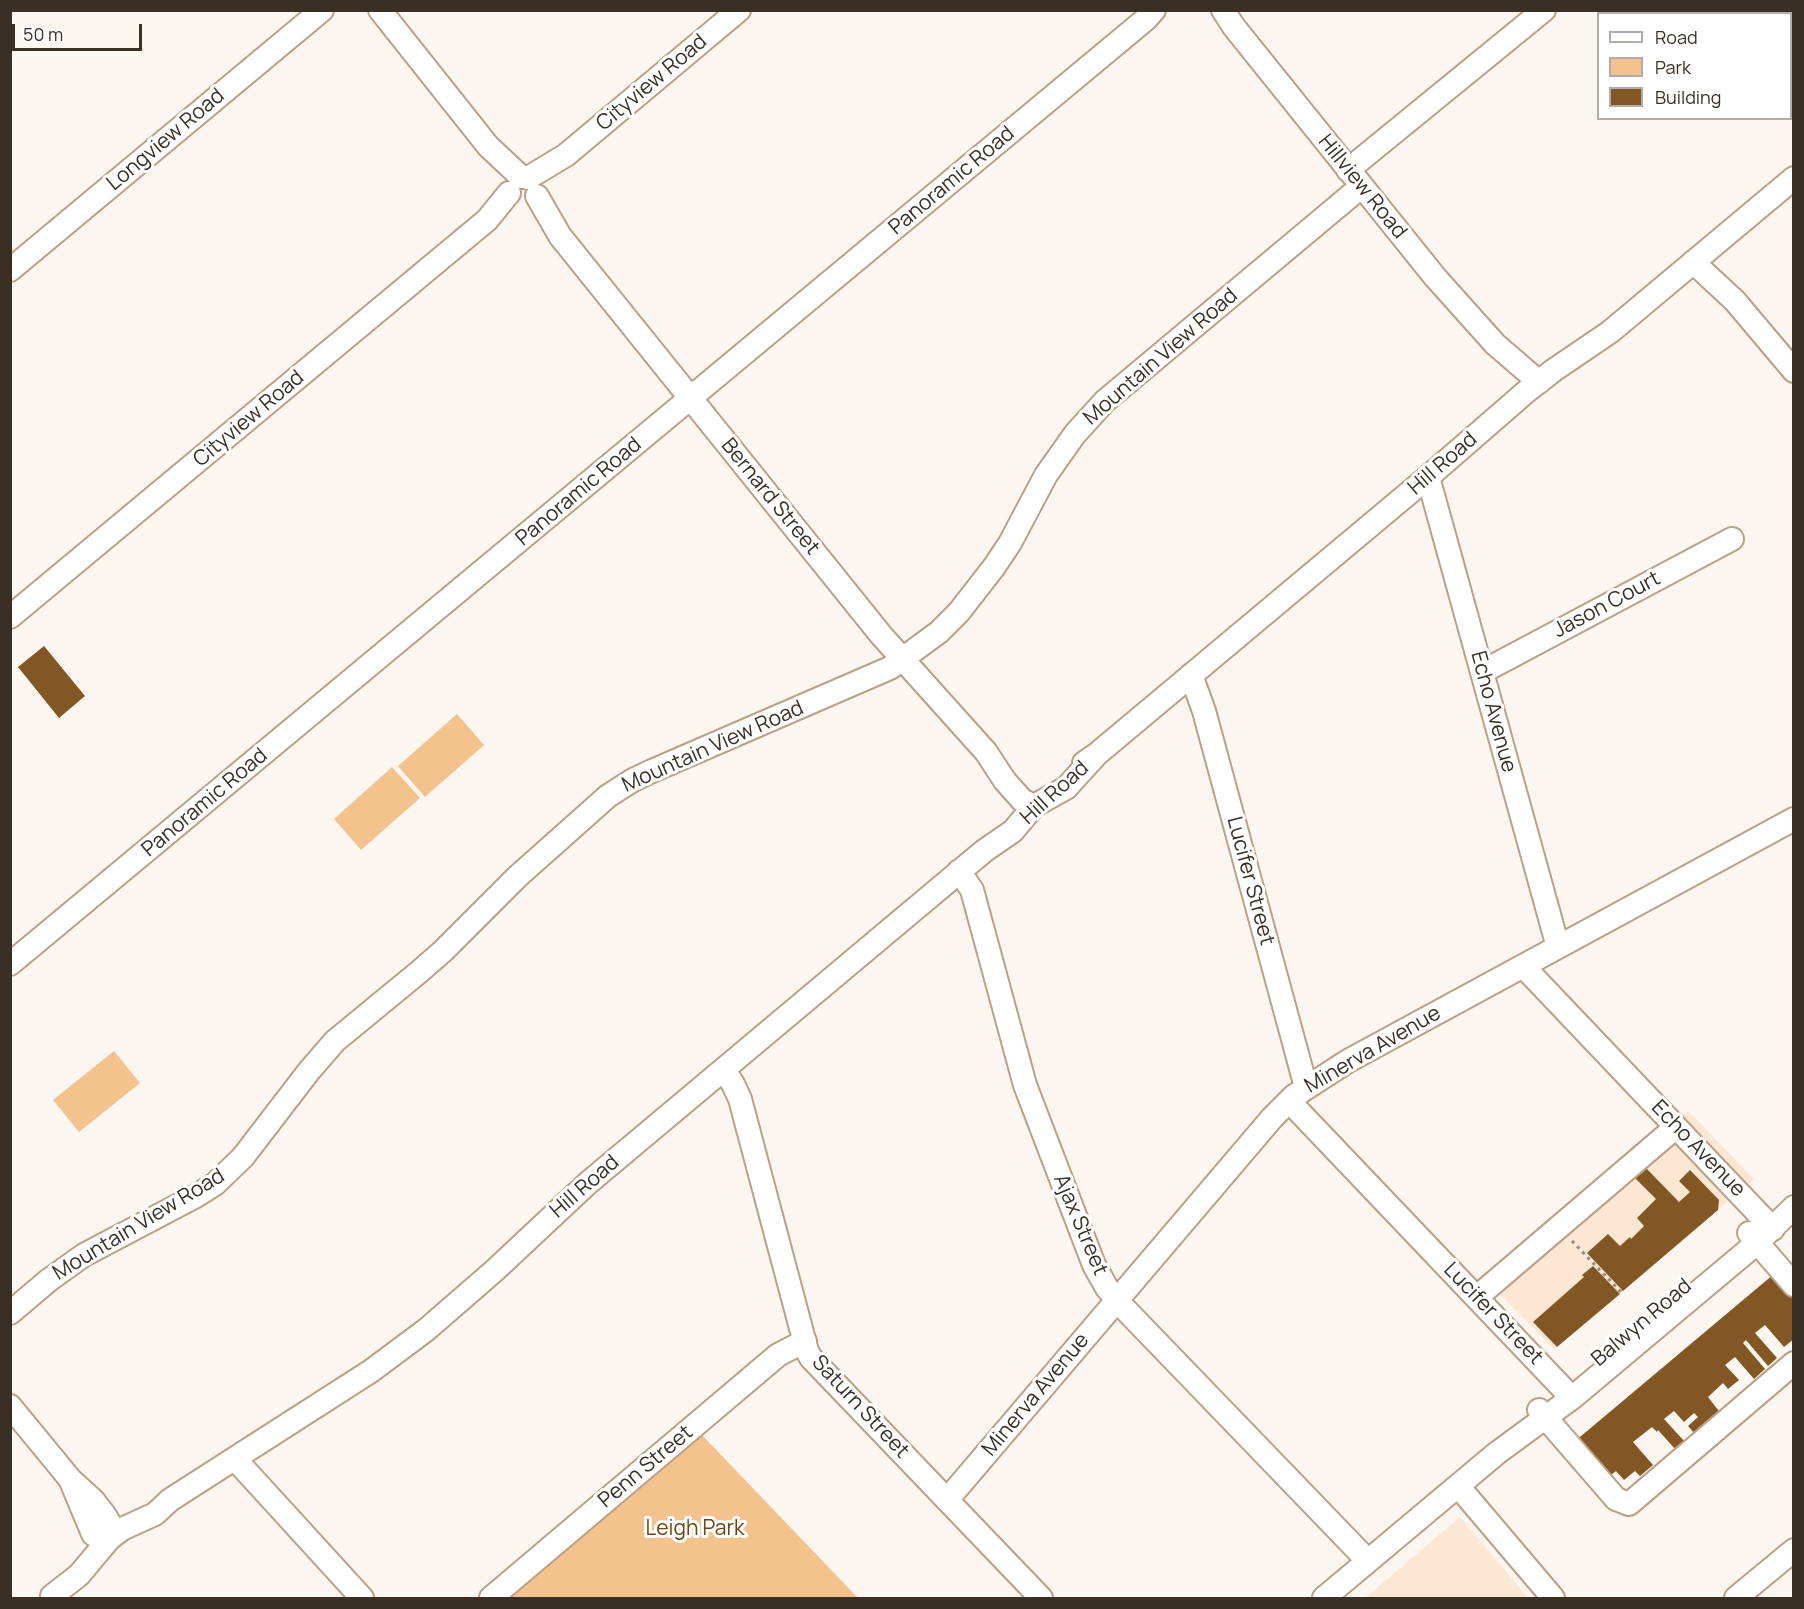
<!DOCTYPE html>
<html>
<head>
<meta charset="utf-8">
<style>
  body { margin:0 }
  #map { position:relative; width:1804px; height:1609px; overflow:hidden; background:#fbf6f0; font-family:Manrope,sans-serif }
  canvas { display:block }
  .frame { position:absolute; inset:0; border:12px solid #392f24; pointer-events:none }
  .legend { position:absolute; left:1597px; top:12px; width:195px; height:108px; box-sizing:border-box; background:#fff; border:2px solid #b0aca7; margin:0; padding:8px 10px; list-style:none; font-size:18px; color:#392f24 }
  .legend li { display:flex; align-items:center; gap:12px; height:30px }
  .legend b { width:30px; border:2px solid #b0aca7 }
  .scale { position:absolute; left:12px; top:24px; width:130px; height:27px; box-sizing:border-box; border:3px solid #392f24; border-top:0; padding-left:8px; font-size:18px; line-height:21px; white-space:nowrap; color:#392f24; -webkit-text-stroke:4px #fff; paint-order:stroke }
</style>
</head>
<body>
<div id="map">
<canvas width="1804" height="1609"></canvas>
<div class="frame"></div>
<ul class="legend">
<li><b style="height:8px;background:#fff"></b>Road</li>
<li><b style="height:16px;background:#f4c28d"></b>Park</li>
<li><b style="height:16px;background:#835723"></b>Building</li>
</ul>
<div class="scale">50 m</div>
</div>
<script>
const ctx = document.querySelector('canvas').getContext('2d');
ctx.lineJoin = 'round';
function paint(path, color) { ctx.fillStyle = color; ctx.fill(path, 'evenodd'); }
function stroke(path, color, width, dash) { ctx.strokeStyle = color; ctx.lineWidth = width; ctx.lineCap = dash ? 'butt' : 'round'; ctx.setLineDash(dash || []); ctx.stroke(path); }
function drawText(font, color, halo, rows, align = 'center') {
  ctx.font = font + ' Manrope,sans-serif'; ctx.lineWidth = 6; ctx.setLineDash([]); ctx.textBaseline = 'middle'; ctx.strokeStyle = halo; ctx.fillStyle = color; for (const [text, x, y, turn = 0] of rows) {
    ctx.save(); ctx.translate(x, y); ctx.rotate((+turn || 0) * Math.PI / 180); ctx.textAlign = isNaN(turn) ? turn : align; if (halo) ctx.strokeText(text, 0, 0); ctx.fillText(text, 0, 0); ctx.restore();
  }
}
const built = new Path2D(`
  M1688,1111L1754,1179L1554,1349L1487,1281Z
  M1460,1517L1528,1598H1365Z`);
const green = new Path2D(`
  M457,714L484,745L425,797L398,766Z
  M392,767L420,798L361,850L334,819Z
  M114,1051L140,1083L79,1132L53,1100Z
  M700,1433L858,1598H505Z`);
const building = new Path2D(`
  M44,646L85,696L59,718L18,667Z
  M1646,1168L1679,1202L1690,1192L1679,1181L1690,1170L1719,1200L1718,1210L1623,1291L1587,1253L1608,1234L1620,1246L1630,1237L1631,1239L1644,1226L1637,1218L1656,1199L1635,1178Z
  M1593,1266L1620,1294L1557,1347L1533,1322L1584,1277L1582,1275Z
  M1774,1274L1794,1297V1339L1784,1347L1765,1325L1755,1333L1777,1358L1768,1366L1746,1340L1743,1343L1765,1369L1754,1379L1735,1357L1725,1365L1739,1380L1728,1389L1723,1383L1708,1397L1722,1415L1697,1436L1688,1426L1698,1417L1694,1413L1684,1422L1674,1411L1664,1419L1685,1442L1676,1450L1658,1430L1657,1432L1652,1427L1633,1442L1653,1465L1640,1476L1635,1471L1624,1480L1616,1471L1606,1479L1574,1442Z`);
const path = new Path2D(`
  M1572,1241L1623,1294`);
const minor = new Path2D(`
  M380,10L488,146L521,177
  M1223,10L1234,27L1435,277L1495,344L1539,382
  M1348,170L1544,10
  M528,178L566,155L739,10
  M537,196L560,236L881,635L986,752L1005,781L1022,800L1034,806
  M1693,262L1735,301L1794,371
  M10,270L322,10
  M1428,477L1558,947
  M10,617L487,220L509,193
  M1482,672L1732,539
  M1191,675L1204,711L1306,1087
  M1084,763L1097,754L1428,477L1527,391L1554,370L1610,332L1794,178
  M959,871L972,890L1025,1085L1094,1265L1107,1288L1123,1307L1368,1561
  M10,964L1146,19L1154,10
  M1523,966L1773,1229
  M724,1070L733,1084L740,1099L807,1351L811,1358L1041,1598
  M1289,1101L1572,1398
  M1749,1233L1794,1285
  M1477,1297L1676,1127
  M10,1313L49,1280L84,1255L196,1196L215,1184L243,1157L309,1071L335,1041L419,972L443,951L517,877L608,796L633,780L652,771L890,668L939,632L959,612L994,567L1010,543L1046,475L1075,434L1105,401L1362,186
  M10,1406L70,1479L93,1500L104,1514L110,1524V1538L100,1539L93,1534L70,1479
  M1539,1410L1616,1499L1629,1504L1794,1363
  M235,1459L362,1598
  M1458,1486L1553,1598
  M947,1500L1272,1118L1294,1096L1348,1061L1794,819
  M52,1596L79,1575L110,1538L122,1529L155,1514L170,1500L371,1371L426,1330L494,1271L588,1183L984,851L1013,831L1034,806L1066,788L1097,754
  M491,1598L778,1355L805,1341
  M1324,1598L1497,1453L1572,1398L1758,1242L1794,1207
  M1736,1598L1794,1550`);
const streetNames = [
  ["Cityview Road",652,83,-40],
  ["Longview Road",166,140,-40],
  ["Panoramic Road",952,181,-40],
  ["Hillview Road",1362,187,51],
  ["Mountain View Road",1161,357,-41],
  ["Cityview Road",249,419,-40],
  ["Hill Road",1443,464,-41],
  ["Panoramic Road",579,492,-40],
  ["Bernard Street",770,497,51],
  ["Jason Court",1607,605,-28],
  ["Echo Avenue",1493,712,75],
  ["Mountain View Road",713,747,-24],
  ["Hill Road",1055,793,-42],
  ["Panoramic Road",205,803,-40],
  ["Lucifer Street",1250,881,75],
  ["Minerva Avenue",1373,1050,-30],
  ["Echo Avenue",1698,1149,46],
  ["Hill Road",585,1187,-41],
  ["Mountain View Road",139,1225,-31],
  ["Ajax Street",1080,1225,67],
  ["Lucifer Street",1493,1314,46],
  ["Balwyn Road",1642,1323,-40],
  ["Minerva Avenue",1036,1395,-50],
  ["Saturn Street",860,1407,47],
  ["Penn Street",646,1467,-40]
];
const parkNames = [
  ["Leigh Park",695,1529]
];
paint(built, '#fbe7d2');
paint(green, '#f4c28d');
paint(building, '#835723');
stroke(minor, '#bba085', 26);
stroke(path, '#928a82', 3, [3, 4.5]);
stroke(minor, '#fff', 22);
drawText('21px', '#392f24', '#fff', streetNames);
drawText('21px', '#6e4511', '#fff', parkNames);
</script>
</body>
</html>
